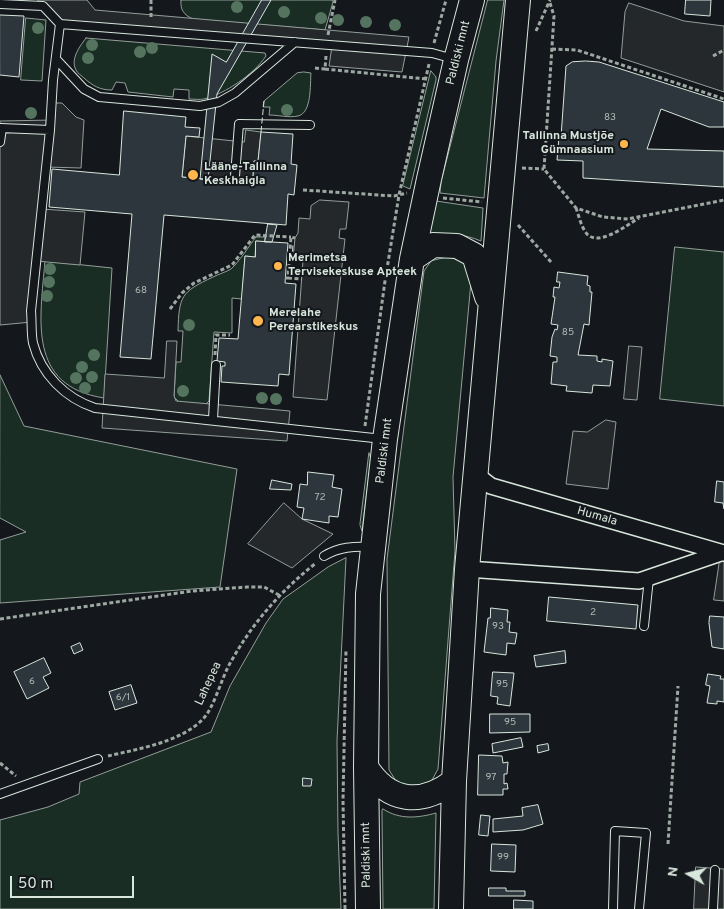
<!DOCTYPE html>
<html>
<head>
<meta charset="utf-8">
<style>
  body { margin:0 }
  #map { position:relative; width:724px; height:909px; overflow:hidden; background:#14181c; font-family:Overpass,sans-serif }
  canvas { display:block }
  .north { position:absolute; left:664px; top:849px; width:50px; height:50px; -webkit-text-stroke:4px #14181c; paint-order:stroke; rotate:278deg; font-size:14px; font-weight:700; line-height:20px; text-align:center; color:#d8e6dc }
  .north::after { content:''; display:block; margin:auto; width:18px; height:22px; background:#d8e6dc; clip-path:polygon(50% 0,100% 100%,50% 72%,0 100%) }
  .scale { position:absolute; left:10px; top:876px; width:124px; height:22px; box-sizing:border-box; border:2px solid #d8e6dc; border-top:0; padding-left:6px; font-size:15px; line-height:18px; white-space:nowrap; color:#d8e6dc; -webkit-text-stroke:4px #14181c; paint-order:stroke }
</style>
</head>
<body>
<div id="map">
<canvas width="724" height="909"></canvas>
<div class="north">N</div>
<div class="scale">50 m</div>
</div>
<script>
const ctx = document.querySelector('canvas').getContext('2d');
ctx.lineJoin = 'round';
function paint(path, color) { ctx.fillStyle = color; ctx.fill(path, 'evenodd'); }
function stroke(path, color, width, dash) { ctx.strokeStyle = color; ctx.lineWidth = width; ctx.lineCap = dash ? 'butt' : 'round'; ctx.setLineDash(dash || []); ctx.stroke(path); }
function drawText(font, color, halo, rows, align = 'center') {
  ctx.font = font + ' Overpass,sans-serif'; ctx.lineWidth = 4; ctx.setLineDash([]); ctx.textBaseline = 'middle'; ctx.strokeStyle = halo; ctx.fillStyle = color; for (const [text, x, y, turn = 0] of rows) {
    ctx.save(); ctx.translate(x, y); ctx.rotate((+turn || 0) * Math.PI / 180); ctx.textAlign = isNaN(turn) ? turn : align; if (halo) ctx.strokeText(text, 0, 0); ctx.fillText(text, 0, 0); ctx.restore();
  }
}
const green = new Path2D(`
  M181,0H332L333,2L325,30L193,19C184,15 180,10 181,0Z
  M488,0H504L496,61L484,198L440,193L441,182Z
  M26,18L46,20L42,81L21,80Z
  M86,38L265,53L266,56C254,74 225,94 204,99C199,100 194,99 189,99V90L174,89L173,97L128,92L125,83L116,82L112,90C100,90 93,86 84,78C82,76 77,73 76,70C70,59 80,46 86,38Z
  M431,71L436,77V80L410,189L403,186Z
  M304,72L311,73C310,84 312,113 298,116C289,118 278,115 269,115L270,107H263L264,101L297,73Z
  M436,201L483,208L481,241C464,234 449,233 430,234Z
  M256,237H265V242L256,241L255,257L245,256L242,299L232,298V333L214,332L209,401L206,404L179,402L174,397L176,362H181L183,331H178C179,296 181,292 213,277C219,274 226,272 231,269C239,262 249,246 256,237Z
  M675,247L724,252V406L660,399Z
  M448,257L464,261L472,271L453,477L455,551L438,769L431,782L406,788L396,781L389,770L387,559L424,271L431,261Z
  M45,261L112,268L104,398C27,386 40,320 45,261Z
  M0,375L24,426L237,469L220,587L0,603V540L26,532L0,518Z
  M369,453L371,459L362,531L360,525Z
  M346,558L337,741L338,833L341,909H0V820L48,807L79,794L80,782L211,732L230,686L266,623L283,599L328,567Z
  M383,809C400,820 418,818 436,813L434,909H383L382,811Z`);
const parking = new Path2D(`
  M38,0H87L95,10L409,37L402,72L329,66L332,46L60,24Z
  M629,3L684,21L724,26V92L621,58L625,12Z
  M56,103H62L76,117L84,120L81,168L46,167L42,209L85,212L80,265L36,261L32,322L0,325V121L54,120Z
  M246,130L261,132L258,161H254L253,177L258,178L257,184L182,177L186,136L244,142Z
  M320,200L349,202L346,229H340L339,238L345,239L327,400L293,397L303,260L293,259L295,238L298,233L299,218L310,219L311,206Z
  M167,341H177L174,396L176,401L290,411L287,441L102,428L105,374L164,378Z
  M629,346L642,347L637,400L624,399Z
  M606,420L616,422L608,489L566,484L573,431L587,432Z
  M284,503L302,519L333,534L292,568L248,544Z
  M721,553H724V601L714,600Z
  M696,867L724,869V909H694Z`);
const building = new Path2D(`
  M262,0H271L217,94L208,180L200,179L212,54L226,62Z
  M686,0H711L710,16L685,14Z
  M0,15L24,16L19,77L0,75Z
  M586,61L599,62L724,102V127H709L661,109L647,149L724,151V187L583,178V161L557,160L559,137H561L566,66L572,62Z
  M124,111L186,117L185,127L200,128L199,137L186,136L182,177L257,184L258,178L253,177L254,161H258L261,132L293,134L291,164L297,165L294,195L288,194L286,225L164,215L151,359L120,357L132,214L49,207L52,169L119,175Z
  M268,224L277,225L272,242H265Z
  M256,241L288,243L285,283L296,284L289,375L279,374L278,386L221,382L222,366H225V362L217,361L219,338L238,339L245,256L255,257Z
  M558,272L588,276L587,285L590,286V292H592L589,325L584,324L578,355L597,356V361L602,362V359L613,361L610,386L593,385L592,393L566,391L567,386L551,384L553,362H557V357L550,356L552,337L555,329L557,330L558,325L551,324L555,297H553L554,287L559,288L560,282H557Z
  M308,472L334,475L332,487L342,489L338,517L329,516V523L302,519L304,508L297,507L300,484L307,485Z
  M272,480L292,484L291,490L270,489Z
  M717,481L724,482V509L723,503L715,502Z
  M549,597L638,605L636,629L547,621Z
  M491,608L508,610L507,622H510L509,632L517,633L515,644L507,643L506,655L484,652L488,618H490Z
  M710,616L724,617V649L712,647L709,623Z
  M80,643L83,650L74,654L71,647Z
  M565,651L566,663L536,667L534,656Z
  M44,658L51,673L43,677L49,688L27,699L14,672Z
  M493,672L514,673L510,706L497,704L498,697L491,696Z
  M708,674L721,676L720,679H724V702L717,701V704L707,703L710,686L706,685Z
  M131,685L137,703L115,710L109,692Z
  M490,714H530V732L490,733Z
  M521,738L523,747L493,753L492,744Z
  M548,744L549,750L538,753L537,746Z
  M479,755L502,756L503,763L508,762L507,774H504V784L507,783L508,789H503V795H478Z
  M303,778L312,779L311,786H303Z
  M538,805L543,824L523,830L493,832V819L523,816L522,808Z
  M481,815L490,816L488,836L479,835Z
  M492,844L516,845L515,872L491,871Z
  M489,888H506V891H525V896H489Z
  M514,900L533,901V909H514Z`);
const path = new Path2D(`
  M151,0V19
  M550,3L554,16L544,169L576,208L603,217L628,219L724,200
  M536,31L550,0
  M328,35L335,0
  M434,43L446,0
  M552,49L577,50L724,99
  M326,56L325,69L426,79
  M713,56L724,50
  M315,68L325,69
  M522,168L544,169
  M303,190L394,196L407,193
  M443,198L482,202
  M576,208C579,216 581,227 587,234C599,247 627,225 639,218
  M518,225L552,263
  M285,278H288L291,237L295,238
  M288,278L302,279
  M170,309L182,293L194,283L232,265L255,235L291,237
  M215,355L216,335H230
  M365,426L385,281L399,195L429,64
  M0,619L192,591L247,587H264L279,595
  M108,756C138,749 181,742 203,719C213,709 221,681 228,667C250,626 279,592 316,563
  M0,763L16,776
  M668,844L678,686
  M345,909L343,800L346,649`);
const lane = new Path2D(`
  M0,4L43,6L60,24
  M56,59L84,89L99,97L200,106L219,102L235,93L295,42
  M0,128L50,130
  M0,142L2,128
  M235,176L239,124L310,125
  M213,419L216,365
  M383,439L95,408C65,398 41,374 33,343C31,333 32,321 31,311L50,130L53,80L60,24L432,53L454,59
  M324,556C339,547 354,546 371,547
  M644,626L649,578
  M0,794L98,759
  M613,909L615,831L646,833L639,909
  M713,909L715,870`);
const street = new Path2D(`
  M474,473L491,486L724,553
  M467,569L639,581L721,553`);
const primary = new Path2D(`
  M412,259L433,245L457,246L474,255L487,297
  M366,767C389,803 421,806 454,781
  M368,909L366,767L368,594L385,439L412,259L429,179L456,60L472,0
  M451,909L454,781L467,569L518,0`);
const fence = new Path2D(`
  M261,132L264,101
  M292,260L293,244`);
const trees = [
  [237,7],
  [284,12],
  [321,18],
  [338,20],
  [366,22],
  [395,25],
  [38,28],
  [92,45],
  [152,48],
  [140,52],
  [88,58],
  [287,110],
  [31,113],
  [50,269],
  [49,282],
  [47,296],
  [189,325],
  [94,355],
  [82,367],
  [92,377],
  [76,378],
  [85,388],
  [183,391],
  [262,398],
  [276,399]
];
const markers = [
  [624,144,5,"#ffb74d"],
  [193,175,6,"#ffb74d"],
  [278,266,5,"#ffb74d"],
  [258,321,6,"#ffb74d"]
];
const numberNames = [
  ["83",610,118],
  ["68",141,291],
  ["85",568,333],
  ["72",320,498],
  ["2",593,613],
  ["93",498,627],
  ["6",32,682],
  ["95",502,685],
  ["6/1",123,698],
  ["95",510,723],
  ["97",491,778],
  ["99",503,858]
];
const streetNames = [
  ["Paldiski mnt",459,53,-76],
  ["Paldiski mnt",385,451,-83],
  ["Humala",597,517,16],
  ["Lahepea",209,684,-65],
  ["Paldiski mnt",367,855,-91]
];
const poiNames = [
  ["Tallinna Mustjõe",614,137,"right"],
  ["Gümnaasium",614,151,"right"],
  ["Lääne-Tallinna",204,168],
  ["Keskhaigla",204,182],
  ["Merimetsa",288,259],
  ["Tervisekeskuse Apteek",288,273],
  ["Merelahe",269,314],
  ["Perearstikeskus",269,328]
];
paint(green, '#1a2d24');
stroke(green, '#939e99', 1);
paint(parking, '#24282b');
stroke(parking, '#939e99', 1);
paint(building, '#2c363c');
stroke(building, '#d8e6dc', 1);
stroke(lane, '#d8e6dc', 10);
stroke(street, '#d8e6dc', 18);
stroke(primary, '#d8e6dc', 26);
stroke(path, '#9da8a2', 3, [4, 2.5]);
stroke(lane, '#14181c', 8);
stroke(street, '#14181c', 15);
stroke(primary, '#14181c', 24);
stroke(fence, '#d8e6dc', 1, [6, 2.5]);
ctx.fillStyle = '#55745f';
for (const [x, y] of trees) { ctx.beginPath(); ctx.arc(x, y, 6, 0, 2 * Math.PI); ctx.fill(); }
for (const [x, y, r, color] of markers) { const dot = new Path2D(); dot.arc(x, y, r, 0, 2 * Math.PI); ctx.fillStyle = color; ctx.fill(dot); stroke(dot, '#14181c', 2); }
drawText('10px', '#adbab4', null, numberNames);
drawText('12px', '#d8e6dc', '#14181c', streetNames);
drawText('bold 12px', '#d8e6dc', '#14181c', poiNames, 'left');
</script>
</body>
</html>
